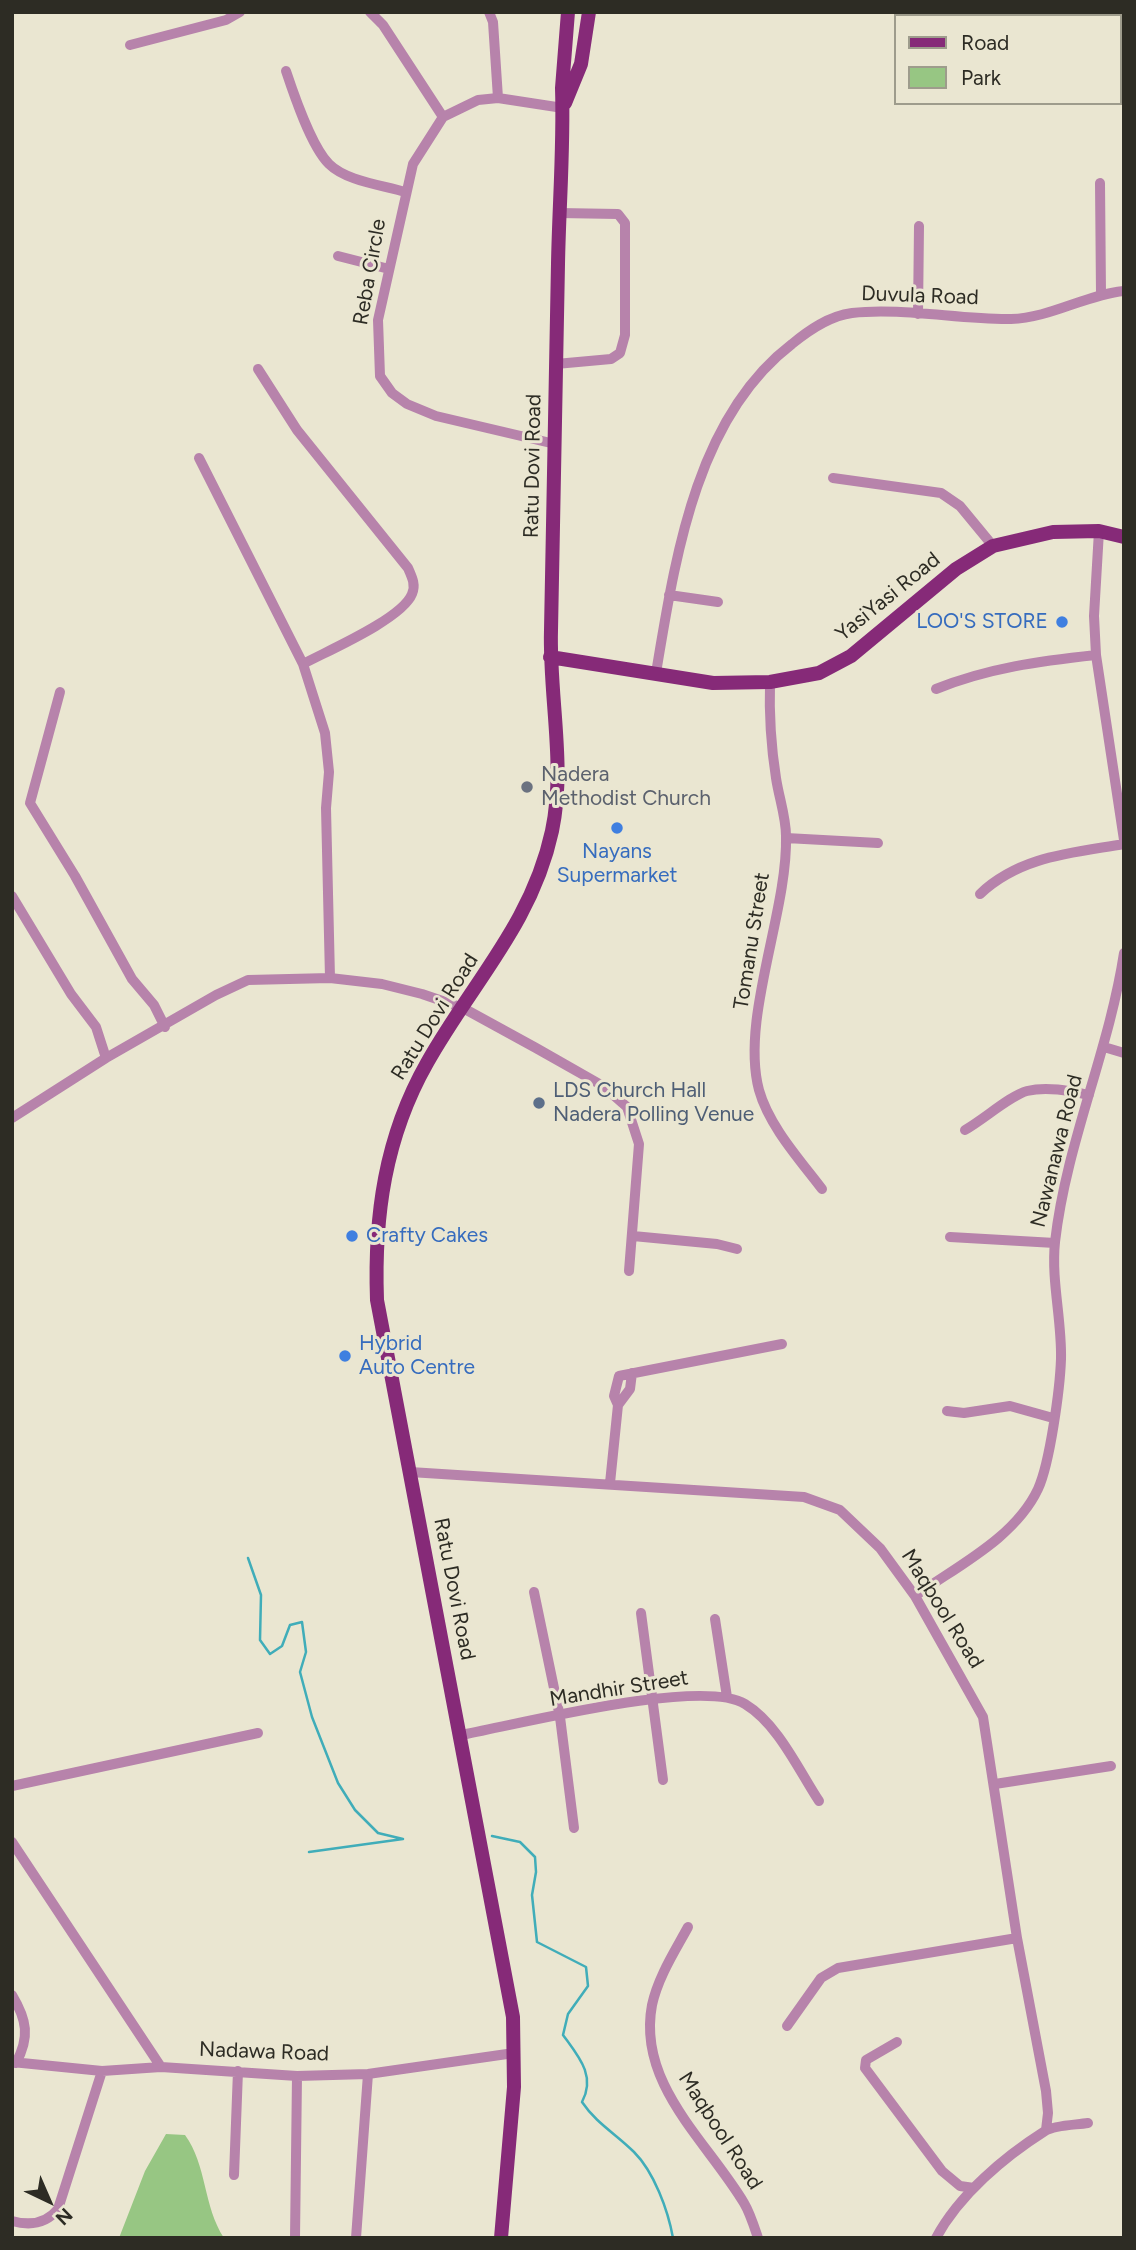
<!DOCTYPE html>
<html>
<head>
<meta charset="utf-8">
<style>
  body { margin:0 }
  #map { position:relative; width:1136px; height:2250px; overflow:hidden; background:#eae6d1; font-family:Figtree,sans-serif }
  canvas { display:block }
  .frame { position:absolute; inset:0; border:14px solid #2d2c24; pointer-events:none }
  .legend { position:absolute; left:894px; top:14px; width:228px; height:91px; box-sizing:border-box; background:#eae6d1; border:2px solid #9e9c8c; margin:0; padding:9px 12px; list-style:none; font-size:21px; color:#2d2c24 }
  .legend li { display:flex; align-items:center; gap:14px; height:35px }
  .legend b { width:35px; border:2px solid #9e9c8c }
  .north { position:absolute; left:14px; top:2166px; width:70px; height:70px; -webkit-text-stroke:5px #eae6d1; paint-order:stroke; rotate:136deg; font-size:19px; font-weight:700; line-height:28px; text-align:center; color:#2d2c24 }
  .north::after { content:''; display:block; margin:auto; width:24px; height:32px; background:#2d2c24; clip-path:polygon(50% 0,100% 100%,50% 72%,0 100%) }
</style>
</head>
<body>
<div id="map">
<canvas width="1136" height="2250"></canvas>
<div class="frame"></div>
<ul class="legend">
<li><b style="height:9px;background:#862a78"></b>Road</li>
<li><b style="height:19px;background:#97c683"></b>Park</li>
</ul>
<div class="north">N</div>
</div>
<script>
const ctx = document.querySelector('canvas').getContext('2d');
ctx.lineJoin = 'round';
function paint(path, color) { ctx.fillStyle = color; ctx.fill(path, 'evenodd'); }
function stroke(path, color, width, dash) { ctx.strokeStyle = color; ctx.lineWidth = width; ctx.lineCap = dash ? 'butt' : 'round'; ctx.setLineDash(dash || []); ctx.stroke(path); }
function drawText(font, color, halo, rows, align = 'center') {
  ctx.font = font + ' Figtree,sans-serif'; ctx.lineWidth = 6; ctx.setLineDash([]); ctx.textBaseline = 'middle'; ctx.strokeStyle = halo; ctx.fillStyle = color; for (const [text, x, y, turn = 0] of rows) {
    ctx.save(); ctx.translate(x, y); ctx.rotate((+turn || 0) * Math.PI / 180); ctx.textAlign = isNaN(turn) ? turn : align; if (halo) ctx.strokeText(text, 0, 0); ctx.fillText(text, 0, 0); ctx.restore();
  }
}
const green = new Path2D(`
  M166,2134L185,2135C207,2165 203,2206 224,2238H119L145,2171Z`);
const stream = new Path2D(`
  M248,1558L261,1595L260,1640L270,1654L282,1646L290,1625L302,1622L306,1652L300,1672L312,1717L338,1783L355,1810L378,1833L403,1839L309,1852
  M492,1836L520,1842L535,1857L536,1872L532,1895L537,1942L586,1967L588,1986L568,2014L563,2035C579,2057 596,2076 582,2102C596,2123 616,2134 634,2152C654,2172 668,2210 673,2238`);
const minor = new Path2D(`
  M370,12L383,25L443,117
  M489,12L493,22L498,98
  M130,45L226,20L240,12
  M286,71C294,95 311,146 329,164C346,181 382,185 405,192
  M1100,183L1101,294
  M338,256L389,269
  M918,314L919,226
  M556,364L611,359L620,353L625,335V223L618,214L559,213
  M258,369L297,430L408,568C412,577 416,585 412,594C402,619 327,651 303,664
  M555,444L436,416L407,404L392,393L380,376L378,320L413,164L443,117L478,100L498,98L563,108
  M199,458L303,664L325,733L329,772L326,808L330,978
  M833,478L941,493L960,506L993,546
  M1099,531L1094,616L1096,655L1124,840
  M669,595L718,602
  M656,673C675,560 695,418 792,344C809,330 829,316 852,313C900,307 962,320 1011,319C1050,318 1085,295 1124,291
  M770,682C769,715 771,746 776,778C779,798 786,817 786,836C788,912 740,1019 759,1090C769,1126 800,1160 822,1189
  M936,689C988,668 1040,661 1096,655
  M60,692L30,803L75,876L132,979L154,1005L165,1027
  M786,838L878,843
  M980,894C1020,856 1072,853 1124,844
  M12,896L71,994L96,1027L106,1058
  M1104,1047L1124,1053
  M12,1118L106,1058L216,995L248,980L330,978L382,984L422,994L463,1008L536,1048L603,1086L627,1107L639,1144L629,1271
  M965,1130C983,1120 1011,1095 1027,1091C1047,1086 1070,1091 1089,1095
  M633,1236L717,1244L737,1249
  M950,1237L1055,1243
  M618,1405L630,1389L632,1373
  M947,1411L964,1413L1010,1406L1053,1418
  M410,1472L804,1497L840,1510L880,1548L915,1596L983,1717L1017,1938L1046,2091L1048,2113L1046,2130
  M610,1483L618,1405L614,1396L619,1376L782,1344
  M534,1592L560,1717L574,1828
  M915,1596C957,1566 1015,1538 1038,1489C1050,1463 1060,1388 1061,1359C1062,1320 1051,1281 1055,1242C1066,1144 1109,1051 1124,953
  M641,1613L663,1780
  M715,1619L727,1697
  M461,1735C516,1725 702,1677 745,1704C778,1724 798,1769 819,1801
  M995,1784L1111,1766
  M12,1786L258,1733
  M12,1842L161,2067
  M688,1927C675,1951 658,1977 652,2005C637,2084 707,2141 744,2203C750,2213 754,2226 758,2238
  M12,1995C27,2020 30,2037 16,2063
  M787,2026L821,1978L838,1968L1017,1938
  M897,2042L866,2060L865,2068L942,2171L960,2186L974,2188
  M12,2062L102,2071L161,2067L297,2076L368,2074L514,2053
  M234,2175L238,2071
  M12,2221C30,2226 46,2224 58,2209L102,2071
  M295,2238L297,2076
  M356,2238L368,2074
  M936,2238C959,2195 1004,2157 1045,2131C1055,2125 1075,2125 1088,2123`);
const major = new Path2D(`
  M565,103L581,64L589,12
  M550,657L713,683L770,682L819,673L851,656L956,569L993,546L1053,532L1099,531L1124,537
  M501,2238L514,2087L513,2017L377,1300C374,1216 385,1137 427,1063C471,984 532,924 552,831C566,765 549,697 551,630C554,508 555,386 558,264C559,206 564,146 562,88L568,12`);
const markers = [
  [1062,622,7,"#3f7fe0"],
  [527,787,7,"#6b7280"],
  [617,828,7,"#3f7fe0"],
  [539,1103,7,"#5c6f8a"],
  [352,1236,7,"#3f7fe0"],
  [345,1356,7,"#3f7fe0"]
];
const streetNames = [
  ["Reba Circle",370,272,-80],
  ["Duvula Road",920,296,2],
  ["Ratu Dovi Road",533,466,-89],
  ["YasiYasi Road",888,597,-39],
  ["Tomanu Street",752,941,-81],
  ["Ratu Dovi Road",435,1017,-58],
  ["Nawanawa Road",1057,1151,-76],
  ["Ratu Dovi Road",454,1589,79],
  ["Maqbool Road",942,1609,58],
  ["Mandhir Street",619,1689,-9],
  ["Nadawa Road",264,2052,2],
  ["Maqbool Road",720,2131,57]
];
const shopNames = [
  ["LOO'S STORE",1048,622,"right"],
  ["Nayans",617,852,"center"],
  ["Supermarket",617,876,"center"],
  ["Crafty Cakes",366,1236],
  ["Hybrid",359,1344],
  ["Auto Centre",359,1368]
];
const worshipNames = [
  ["Nadera",541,775],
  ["Methodist Church",541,799]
];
const serviceNames = [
  ["LDS Church Hall",553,1091],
  ["Nadera Polling Venue",553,1115]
];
paint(green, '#97c683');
stroke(stream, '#40adb9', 2.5);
stroke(minor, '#b783ab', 10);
stroke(major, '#862a78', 14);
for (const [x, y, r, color] of markers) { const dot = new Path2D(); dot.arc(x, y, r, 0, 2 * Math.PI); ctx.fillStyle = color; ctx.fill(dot); stroke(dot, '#eae6d1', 2.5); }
drawText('21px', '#2d2c24', '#eae6d1', streetNames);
drawText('21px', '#366cbe', '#eae6d1', shopNames, 'left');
drawText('21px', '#5b616d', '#eae6d1', worshipNames, 'left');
drawText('21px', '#4e5e75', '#eae6d1', serviceNames, 'left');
</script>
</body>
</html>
